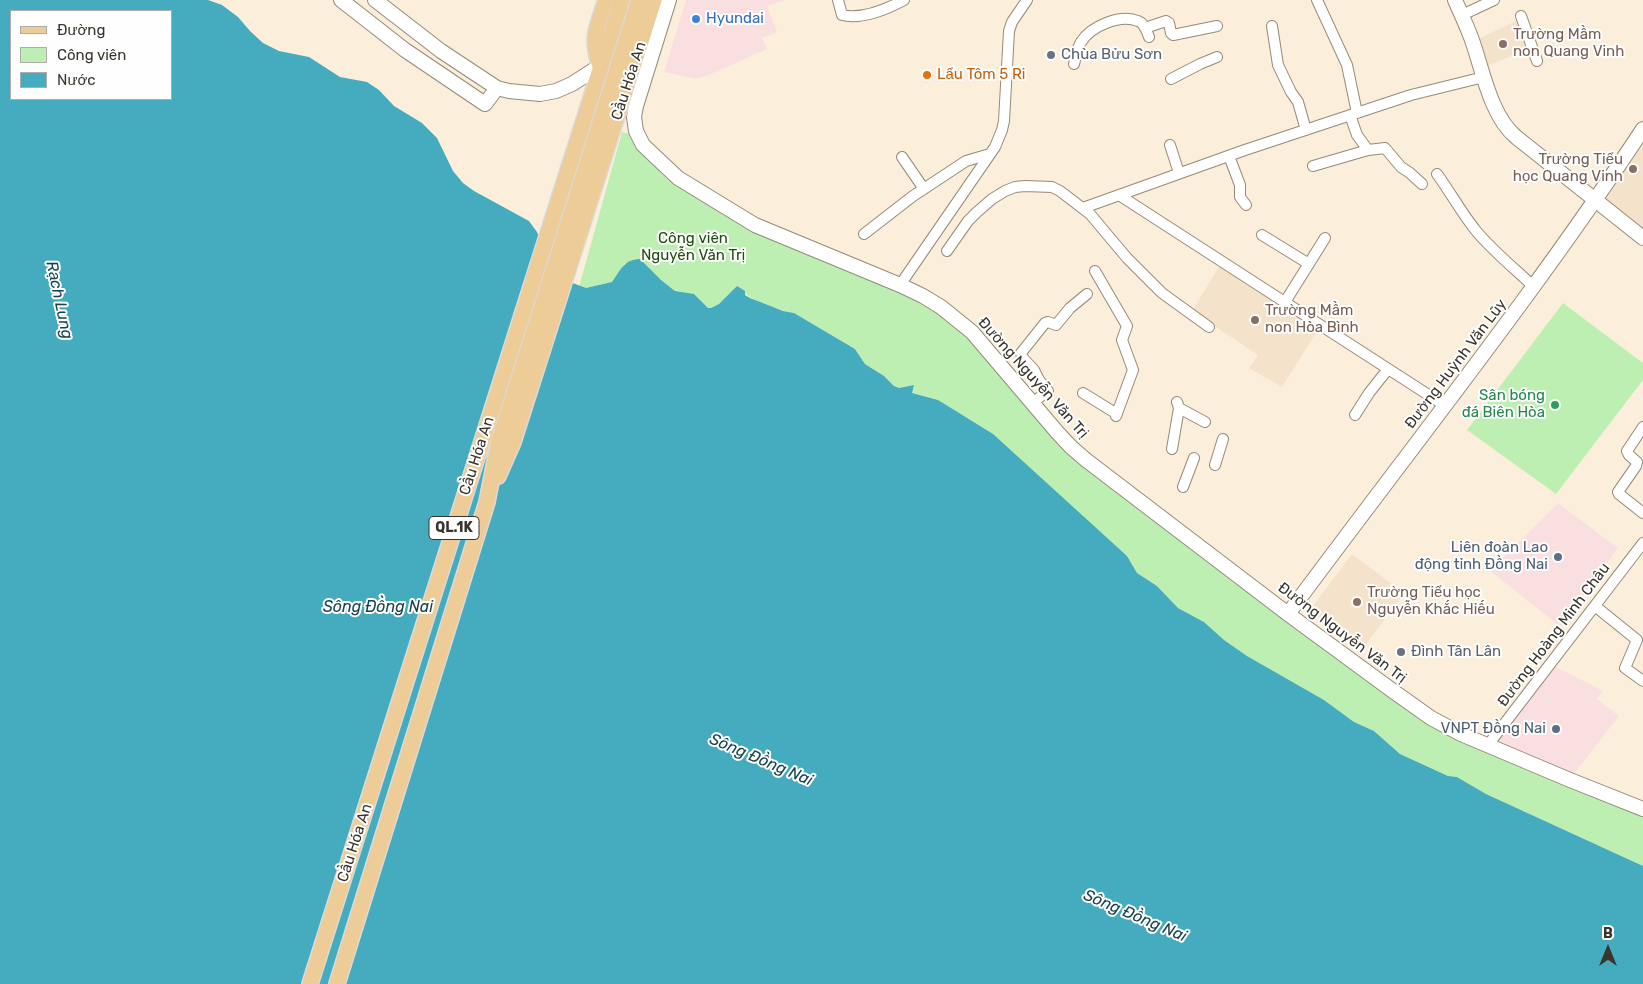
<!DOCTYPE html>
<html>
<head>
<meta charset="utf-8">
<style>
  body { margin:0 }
  #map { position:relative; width:1643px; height:984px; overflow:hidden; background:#fbefdc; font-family:Rubik,sans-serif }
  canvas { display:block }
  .legend { position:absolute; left:10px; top:10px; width:162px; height:90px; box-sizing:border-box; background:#fdfefd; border:1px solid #afada9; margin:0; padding:6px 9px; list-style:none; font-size:15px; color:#39342c }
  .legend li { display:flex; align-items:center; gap:10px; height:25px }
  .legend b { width:25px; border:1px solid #afada9 }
  .north { position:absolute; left:1583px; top:924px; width:50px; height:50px; -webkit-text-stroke:4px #fdfefd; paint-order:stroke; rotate:0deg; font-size:14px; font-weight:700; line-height:20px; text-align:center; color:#39342c }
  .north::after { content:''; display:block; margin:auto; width:18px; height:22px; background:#39342c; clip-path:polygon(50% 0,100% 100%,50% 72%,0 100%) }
</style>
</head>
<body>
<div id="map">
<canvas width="1643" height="984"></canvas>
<ul class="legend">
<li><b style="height:6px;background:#edcc98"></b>Đường</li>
<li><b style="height:14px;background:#beefb2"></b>Công viên</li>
<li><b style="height:14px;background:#45abbe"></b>Nước</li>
</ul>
<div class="north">B</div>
</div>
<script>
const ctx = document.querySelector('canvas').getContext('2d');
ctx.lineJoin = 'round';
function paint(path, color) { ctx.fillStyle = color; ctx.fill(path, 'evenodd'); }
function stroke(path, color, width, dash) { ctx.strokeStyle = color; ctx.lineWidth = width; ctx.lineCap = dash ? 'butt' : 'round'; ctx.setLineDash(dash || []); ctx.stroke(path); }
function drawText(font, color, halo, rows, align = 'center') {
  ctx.font = font + ' Rubik,sans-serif'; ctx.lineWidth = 4; ctx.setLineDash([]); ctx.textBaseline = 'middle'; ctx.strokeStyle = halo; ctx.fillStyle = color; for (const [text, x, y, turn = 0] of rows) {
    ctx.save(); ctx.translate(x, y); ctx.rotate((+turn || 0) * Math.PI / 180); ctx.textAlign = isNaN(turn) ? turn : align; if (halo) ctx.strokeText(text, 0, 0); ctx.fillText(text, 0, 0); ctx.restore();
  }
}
const commercial = new Path2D(`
  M686,0H783V1L767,6L777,32L762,38L767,49L709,75L696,79L664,72Z
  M1558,503L1618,548L1561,627L1490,571Z
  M1552,665L1603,691L1597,699L1619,716L1573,775L1495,741Z`);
const built = new Path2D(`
  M1518,20L1529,49L1487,66L1478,39Z
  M1643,140V230L1604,198Z
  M1220,265L1319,328L1282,387L1249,368L1258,355L1192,311Z
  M1352,554L1404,593L1362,650L1310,610Z`);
const green = new Path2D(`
  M622,132L631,134L645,157L668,180L717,210L920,301L937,312L969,337L1027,407L1406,708L1643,815V866L1486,794L1457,777L1448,776L1400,754L1374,731L1354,722L1324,700L1247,656L1224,640L1204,622L1178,608L1157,586L1137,573L1127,556L938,400L912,393L913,385L899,388L894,386L884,376L865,364L855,349L794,313C772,309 752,302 737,286L719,304L711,308H708L694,295L675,291L661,280L625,263L613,282L586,288L579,287Z
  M1563,303L1643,363V380L1556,494L1467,430Z`);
const water = new Path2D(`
  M0,0H208L222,5L238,17L250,31L263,43L279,51L309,57L340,77L367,82L379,90L394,106L422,123L437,138L453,171L463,183L474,191L529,221L537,232L548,258L570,282L586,288L612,282C621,270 623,260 640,259L661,280L675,291L694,294L708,308H711L719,304L737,286L745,291V295L750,298L783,311L794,313L855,349L865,364L884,376L894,386L899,388L914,385L912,393L938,400L993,434L1127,556L1137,573L1157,586L1178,608L1204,622L1224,640L1247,656L1324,700L1354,722L1374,731L1400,754L1448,776L1457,777L1486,794L1643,866V984H0ZM11,11H171V99H11Z`);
const street = new Path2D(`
  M838,0L842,15C862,20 887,9 904,0
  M1317,0L1347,65L1357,113
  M1462,15L1494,0
  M1521,16L1537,61
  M1272,26L1278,65L1291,92L1298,102L1306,130
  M1145,28L1166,21L1169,23L1171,33L1173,35L1217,26
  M1074,64C1076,57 1077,48 1081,42C1091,26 1120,14 1138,21C1144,23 1147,31 1149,37
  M1171,79L1200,64L1217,57
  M1350,115L1357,135L1368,150L1385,148L1401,167L1410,173L1422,184
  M1170,145L1179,173
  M1229,156L1240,185V197L1246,205
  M902,157L924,189
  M1313,166L1368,150
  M1437,174C1451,193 1462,214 1477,232C1494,252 1515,269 1534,287
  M1119,195L1444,405
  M1083,208L1245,150L1411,95L1484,77
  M864,234L913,196L966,161L990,154
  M1262,235L1309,264
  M947,251L968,221L977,212L992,199L1005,191L1015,187L1025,186L1052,187L1060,191L1090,214L1127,258L1162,293L1209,327
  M1095,271L1127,326L1122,340L1133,370L1116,416
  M900,285L995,147L1002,130L1004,121L1009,31L1012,22L1027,0
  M1285,302L1325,238
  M1083,393L1117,414
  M1032,403L1048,391L1039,380L1034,370L1022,357L1021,353L1045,323L1048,322L1056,325L1070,308L1087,294
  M1179,408L1205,422
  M1355,415L1369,393L1388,369
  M1643,427L1627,451L1629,455L1637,462L1636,466L1618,492L1619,494L1643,513
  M1172,449L1179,408L1177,402
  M1215,465L1223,439
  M1183,487L1194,458
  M1595,606L1637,640L1625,668L1643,681
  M1488,745L1643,543`);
const secondary = new Path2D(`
  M341,0L405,50L485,104L497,88
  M375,0L441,51L497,88L509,91L540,94L556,91L572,84L600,66
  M669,0L636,106L634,117L636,131L643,145L678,178L755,225L900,285L923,296L941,307L972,332L1057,432L1071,447L1086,460L1288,614L1393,691L1431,718L1461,734L1570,780L1643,809
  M1455,0C1461,14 1468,28 1473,43C1483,72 1491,116 1516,137L1643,238
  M1288,614C1407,453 1533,296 1643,129`);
const primary = new Path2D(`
  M600,66C590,38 597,27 606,0
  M498,476L513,442L654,0
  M310,984L622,0
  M337,984L487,502L499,441L639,0`);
const markers = [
  [696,19,5,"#3f7fe0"],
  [1503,44,5,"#8d6e63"],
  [1051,55,5,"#6b7280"],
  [927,75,5,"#e8710a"],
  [1633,169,5,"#8d6e63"],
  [1255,320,5,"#8d6e63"],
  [1555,405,5,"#2e9e5b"],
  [1558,557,5,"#5c6f8a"],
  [1357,602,5,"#8d6e63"],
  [1401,652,5,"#6b7280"],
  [1556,729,5,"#5c6f8a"]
];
const shields = [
  [454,528,50]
];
const shieldNames = [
  ["QL.1K",454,528]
];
const shopNames = [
  ["Hyundai",706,19]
];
const educationNames = [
  ["Trường Mầm",1513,35],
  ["non Quang Vinh",1513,52],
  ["Trường Tiểu",1623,160,"right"],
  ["học Quang Vinh",1623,177,"right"],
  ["Trường Mầm",1265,311],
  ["non Hòa Bình",1265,328],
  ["Trường Tiểu học",1367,593],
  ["Nguyễn Khắc Hiếu",1367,610]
];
const worshipNames = [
  ["Chùa Bửu Sơn",1061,55],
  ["Đình Tân Lân",1411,652]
];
const foodNames = [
  ["Lẩu Tôm 5 Ri",937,75]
];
const streetNames = [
  ["Cầu Hóa An",629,81,-72],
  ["Đường Huỳnh Văn Lũy",1456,364,-53],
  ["Đường Nguyễn Văn Trị",1033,378,48],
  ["Cầu Hóa An",477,456,-72],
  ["Đường Nguyễn Văn Trị",1342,633,37],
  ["Đường Hoàng Minh Châu",1554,635,-53],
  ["Cầu Hóa An",355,843,-72]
];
const parkNames = [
  ["Công viên",693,239],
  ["Nguyễn Văn Trị",693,256]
];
const leisureNames = [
  ["Sân bóng",1545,396],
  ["đá Biên Hòa",1545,413]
];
const serviceNames = [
  ["Liên đoàn Lao",1548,548],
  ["động tỉnh Đồng Nai",1548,565],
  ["VNPT Đồng Nai",1546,729]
];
const waterNames = [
  ["Rạch Lung",59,300,78],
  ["Sông Đồng Nai",378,607],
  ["Sông Đồng Nai",761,760,23],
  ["Sông Đồng Nai",1135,916,23]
];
paint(commercial, '#fadfe0');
paint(built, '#f4e3ca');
paint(green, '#beefb2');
paint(water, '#45abbe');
stroke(street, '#958a79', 12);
stroke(secondary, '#958a79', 16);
stroke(primary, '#dbdad9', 18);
stroke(street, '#fff', 10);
stroke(secondary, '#fff', 14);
stroke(primary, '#edcc98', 15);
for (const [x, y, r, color] of markers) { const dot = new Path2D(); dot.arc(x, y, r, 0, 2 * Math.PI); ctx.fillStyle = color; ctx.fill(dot); stroke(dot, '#fdfefd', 2); }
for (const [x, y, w] of shields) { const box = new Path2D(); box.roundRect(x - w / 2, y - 11.5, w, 23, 4); ctx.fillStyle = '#fdfefd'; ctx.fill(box); stroke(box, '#39342c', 1); }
drawText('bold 14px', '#39342c', null, shieldNames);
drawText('15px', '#366cbe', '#fdfefd', shopNames, 'left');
drawText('15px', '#785e54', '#fdfefd', educationNames, 'left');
drawText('15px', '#5b616d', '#fdfefd', worshipNames, 'left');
drawText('15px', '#c56008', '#fdfefd', foodNames, 'left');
drawText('15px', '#39342c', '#fdfefd', streetNames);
drawText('15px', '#1f4c10', '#fdfefd', parkNames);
drawText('15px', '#27864d', '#fdfefd', leisureNames, 'right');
drawText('15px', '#4e5e75', '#fdfefd', serviceNames, 'right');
drawText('italic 16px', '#15424b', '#fdfefd', waterNames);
</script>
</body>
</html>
